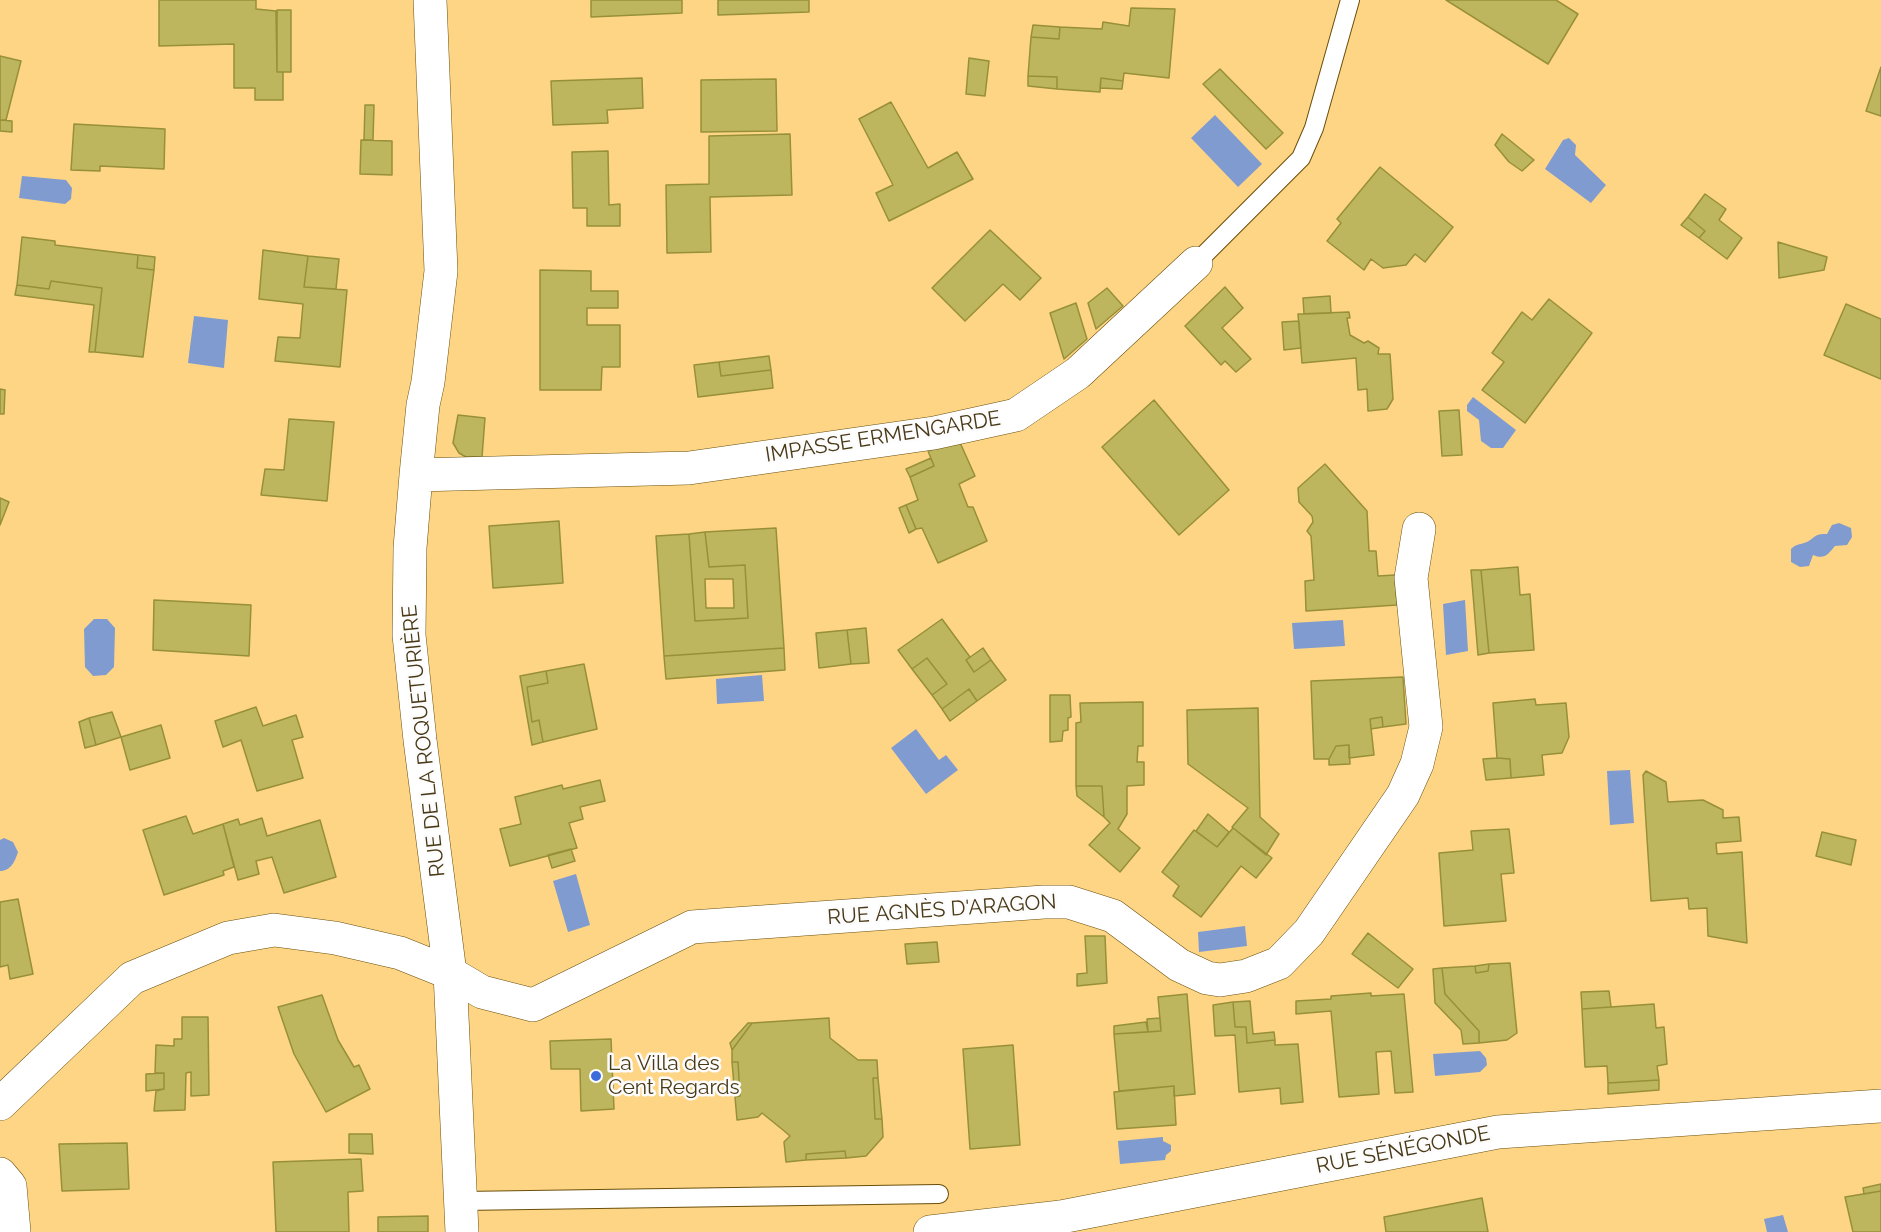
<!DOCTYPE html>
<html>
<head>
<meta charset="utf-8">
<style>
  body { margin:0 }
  canvas { display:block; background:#fdd585 }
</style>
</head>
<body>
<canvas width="1881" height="1232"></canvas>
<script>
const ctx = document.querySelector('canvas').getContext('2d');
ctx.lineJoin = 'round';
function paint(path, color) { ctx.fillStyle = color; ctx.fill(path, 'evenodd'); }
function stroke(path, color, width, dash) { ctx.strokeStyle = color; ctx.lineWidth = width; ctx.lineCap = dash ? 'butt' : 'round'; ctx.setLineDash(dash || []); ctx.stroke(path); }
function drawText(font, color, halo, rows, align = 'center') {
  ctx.font = font + ' Raleway,sans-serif'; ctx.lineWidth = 5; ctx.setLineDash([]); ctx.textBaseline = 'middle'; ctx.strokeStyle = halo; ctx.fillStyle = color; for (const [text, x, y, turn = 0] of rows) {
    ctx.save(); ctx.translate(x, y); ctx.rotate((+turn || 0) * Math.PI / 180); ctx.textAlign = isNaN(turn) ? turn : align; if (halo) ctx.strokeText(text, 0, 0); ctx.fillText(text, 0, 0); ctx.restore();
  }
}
const water = new Path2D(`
  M1215,115L1262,164L1238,187L1191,138Z
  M1569,138L1576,145L1575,155L1606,185L1591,203L1545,169L1563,140Z
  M22,176L66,180L72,188L71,199L65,204L19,198Z
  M194,316L228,320L224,368L188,363Z
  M1473,397L1516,430L1503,448H1491L1481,441L1479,420L1467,411V405Z
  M1839,523L1851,528L1852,537L1847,545L1835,546C1828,554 1825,560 1813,555L1809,566L1800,567L1791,562V549C1796,544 1798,545 1804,543C1814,540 1813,533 1827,534L1832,525Z
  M1465,600L1468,651L1446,655L1443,604Z
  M94,619H107L115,628L114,667L106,675L93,676L85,667L84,629Z
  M1343,620L1345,646L1294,649L1292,623Z
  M762,675L764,701L717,704L716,679Z
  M916,729L939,760L946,755L958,770L926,794L891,748Z
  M1630,770L1634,823L1610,825L1607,771Z
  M4,838L13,842L18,852C15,861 11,871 0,871V840Z
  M576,874L590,925L568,932L553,881Z
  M1245,926L1247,946L1199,952L1198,932Z
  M1480,1051L1486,1058L1487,1065L1480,1072L1435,1076L1433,1054Z
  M1163,1137V1141L1171,1145V1151L1166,1155L1165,1160L1120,1164L1118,1141Z
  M1783,1215L1788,1232H1767L1764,1219Z`);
const building = new Path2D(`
  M159,0H256V9L276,11L277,72H283V100H255V88H234V44L159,46Z
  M591,0H682V13L591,17Z
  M718,0H809V12L718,15Z
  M1446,0H1556L1578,14L1548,64Z
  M1131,8L1175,9L1169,78L1124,73L1123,81L1101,78L1100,92L1057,89V77L1028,76L1031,37L1059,39L1060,27L1102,29L1103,22L1129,26Z
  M277,10H291V72H277Z
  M1033,25L1060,27L1059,39L1031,37Z
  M0,56L21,61L6,120H0Z
  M969,58L989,61L985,96L966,94Z
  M1881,67V116L1866,111Z
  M1220,69L1283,133L1266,149L1203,84Z
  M1028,76L1057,77V89L1028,86Z
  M642,78L643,108L607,110L608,123L553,125L551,81Z
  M1101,78L1123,81L1122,89L1100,88Z
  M776,79L777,131L701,132V80Z
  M891,102L928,168L957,152L973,179L889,221L876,193L893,185L859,119Z
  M365,105H374L373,140H364Z
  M0,120L12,121V132L0,131Z
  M74,124L165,129L164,169L100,166V171L71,170Z
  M790,134L792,195L710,197L711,252L667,253L666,185L709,184V136Z
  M1502,134L1534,160L1522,171L1509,162L1495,145Z
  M361,140L392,141V175L360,174Z
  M608,151L609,205L620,204V226H587V208H573L572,152Z
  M1380,167L1453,227L1425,262L1415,254L1406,265L1383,268L1371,259L1364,270L1327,241L1341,223L1337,219Z
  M1705,194L1726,209L1719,220L1742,238L1727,259L1699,238L1705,231L1688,217Z
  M1688,217L1705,231L1699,238L1681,225Z
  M990,230L1041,278L1020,300L1003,284L965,321L932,288Z
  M22,237L55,241V245L138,255L137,268L154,270L143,357L95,352L102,288L51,281L49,289L17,285Z
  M1778,242L1827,257L1824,270L1779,278Z
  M263,250L308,256L304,287L347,290L340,367L275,361L278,337L300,338L303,304L259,299Z
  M138,255L155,257L154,270L137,268Z
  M308,256L339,259L336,289L304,287Z
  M540,270L591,271V291H618V308H587V325H620V367H602L601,390H540Z
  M51,281L102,288L95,352H89L94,305L15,295L17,285L49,289Z
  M1225,287L1243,308L1222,328L1251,359L1236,372L1225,361L1221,365L1185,326Z
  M1107,288L1123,306L1096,329L1088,303Z
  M1330,296L1331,313L1304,314L1303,298Z
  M1549,299L1592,333L1525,423L1482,390L1504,362L1492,353L1522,312L1532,320Z
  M1076,303L1087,339L1064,359L1050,313Z
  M1846,304L1881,319V379L1824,355Z
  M1349,312L1350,318H1347L1350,335L1364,343L1368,341L1379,348L1378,354H1390L1393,399L1387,409L1368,411L1367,389L1358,390L1356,358L1302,363L1298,314Z
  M1299,321L1301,348L1284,350L1282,322Z
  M769,356L771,370L721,376L719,362Z
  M719,362L721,376L771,370L773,388L698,397L694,365Z
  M0,389L5,390L4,414H0Z
  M1154,400L1229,490L1179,535L1102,447Z
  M1459,410L1462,455L1442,456L1439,411Z
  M458,415L485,418L482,457H466L459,453L453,443Z
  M289,419L334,422L327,501L261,495L265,469L284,470Z
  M958,438L975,476L959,484L968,507H973L987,541L938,563L922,528L916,529L906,505L918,500L910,477L934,466L928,451Z
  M931,458L934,466L910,477L906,469Z
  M1325,464L1367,511L1369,551H1376L1378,576L1395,575L1397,605L1306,611L1305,581L1314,580L1311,536L1307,531L1313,522L1312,516L1299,502L1298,488Z
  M0,498L9,502L0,525Z
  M906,505L916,529L909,533L899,508Z
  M559,521L563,583L493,588L489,526Z
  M776,528L784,648L664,656L656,536L689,534L695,621L748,618L745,565L709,567L705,532Z
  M705,532L709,567L745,565L748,618L695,621L689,534ZM705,579H733L734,608H706Z
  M1518,567L1520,595L1530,594L1534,650L1489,653L1481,570Z
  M1471,570H1481L1489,653L1478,655Z
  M154,600L251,605L249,656L153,650Z
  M942,619L970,657L966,660L974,672L991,660L1006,680L977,701L969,689L942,709L932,695L947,684L927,658L912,669L898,650Z
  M866,628L869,663L851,664L847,630Z
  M847,630L851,664L819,668L816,633Z
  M784,648L785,670L666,679L664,656Z
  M983,648L991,660L974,672L966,660Z
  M927,658L947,684L932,695L912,669Z
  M584,664L597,729L543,742L539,720L532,722L527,687L548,683L546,671Z
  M546,671L548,683L527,687L532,722L539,720L543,742L532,745L520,676Z
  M1403,677L1406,724L1383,727L1382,717L1370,719L1374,755L1349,758V745L1336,746L1329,759H1314L1311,681Z
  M969,689L977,701L950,721L942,709Z
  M1050,695H1070L1071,717L1068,718V730L1063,731L1062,741L1050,742Z
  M1535,699L1536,705L1566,703L1569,737L1562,753L1542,755L1544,775L1511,778L1510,759L1497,758L1493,703Z
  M1143,702V746H1138L1137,762H1144V785L1127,786V814L1118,829L1140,848L1120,872L1089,845L1110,823L1104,817L1102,786H1076V723L1081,722L1080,703Z
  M256,707L263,726L296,715L303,737L292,740L303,778L257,791L241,740L223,747L215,721Z
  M1258,708L1260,817L1279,834L1266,855L1232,827L1248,808L1188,764L1187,710Z
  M112,712L121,737L96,745L89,718Z
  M1382,717L1383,727L1371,729L1370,719Z
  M89,718L96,745L85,748L79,722Z
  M161,725L170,758L130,770L121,737Z
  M1349,745L1350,764L1329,765V759L1336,746Z
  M1497,758L1510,759L1511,778L1486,780L1483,759Z
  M1646,771L1666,782L1668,802L1703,800L1723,810V818L1739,817L1741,841L1716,843L1717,854L1742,852L1747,943L1708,936L1707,908L1689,909L1688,898L1651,901L1643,775Z
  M600,780L605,801L580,807L583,819L569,823L577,848L510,866L500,829L521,824L515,797L562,785L563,789Z
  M1076,786H1102L1104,817L1077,796Z
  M1208,814L1229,832L1217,847L1196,831Z
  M186,816L193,834L223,824L234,867L223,871L224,875L164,895L143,830Z
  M262,818L267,836L320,820L336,877L284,893L272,857L256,861L259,874L238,880L223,824L238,819L240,825Z
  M1233,828L1272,858L1256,878L1241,866L1201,917L1173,896L1179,886L1162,872L1194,830L1217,847Z
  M1509,829L1514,873L1501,874L1506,921L1444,926L1439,853L1473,850L1471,831Z
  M1822,832L1856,840L1851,865L1816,856Z
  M571,849L575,861L552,868L548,855Z
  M18,899L33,974L10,979L8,965L0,967V902Z
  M1368,933L1413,969L1398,988L1352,954Z
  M1085,936H1105L1107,983L1077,986V974L1087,973Z
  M937,942L939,962L907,964L905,944Z
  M1510,963L1517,1033L1507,1040L1479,1043V1031L1445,994L1442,968L1475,966L1476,973L1488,971L1489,964Z
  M1489,964L1488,971L1476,973L1475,966Z
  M1442,968L1445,994L1479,1031V1043L1463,1044L1461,1030L1435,1003L1433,969Z
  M1609,991L1611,1007L1582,1009L1581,992Z
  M1371,993V996L1404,994L1413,1092L1395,1093L1391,1051L1376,1052L1379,1094L1339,1097L1331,1011L1296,1014V1001L1331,999V996Z
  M1187,994L1195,1094L1174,1096V1086L1119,1091L1114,1034L1161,1031L1158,997Z
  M322,995L338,1040L354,1067L359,1065L370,1089L326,1112L294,1054L278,1007Z
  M1250,1001L1253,1034L1274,1032L1275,1040L1247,1043L1246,1027H1235L1233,1002Z
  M1233,1002L1235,1027H1246L1247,1043L1275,1040V1045L1298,1044L1303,1102L1281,1104L1280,1088L1239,1092L1235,1035L1215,1036L1213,1005Z
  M1654,1004L1656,1028L1664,1027L1667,1064L1657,1066L1659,1080L1608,1083L1607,1066L1585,1067L1582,1009Z
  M182,1017H208L209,1095L191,1096V1072L186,1073L185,1110L154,1111L156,1091L164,1089V1073H155L156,1045L174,1046V1039H182Z
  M829,1018L830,1038L858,1060H877L878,1078H873L875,1119H882L883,1137L866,1156L846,1158L845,1151L806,1154V1160L786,1162L784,1142L790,1136L783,1130L762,1113L758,1117L737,1120L735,1097L740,1096L738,1062H732V1050L752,1023Z
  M1160,1018L1161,1031L1148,1032L1147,1019Z
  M1146,1022L1148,1032L1114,1034V1026Z
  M748,1023H752L732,1050L730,1043Z
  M611,1039L614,1109L581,1111L580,1069H551L550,1041Z
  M1013,1045L1020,1145L970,1149L963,1049Z
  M732,1062H738L740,1096L735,1097Z
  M164,1073V1089L146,1091V1074Z
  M873,1078H878L882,1119H875Z
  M1659,1080V1090L1608,1094V1083Z
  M1174,1086L1176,1125L1117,1129L1114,1092Z
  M349,1134H372L373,1154L349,1153Z
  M127,1143L129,1189L62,1191L59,1144Z
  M845,1151L846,1158L806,1160V1154Z
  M361,1159L363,1191L348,1192L349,1232H276L273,1162Z
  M1881,1184V1191L1864,1194L1863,1188Z
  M1881,1191V1232H1853L1845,1197Z
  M1482,1198L1488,1232H1386L1384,1217Z
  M428,1216V1232H378V1217Z`);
const service = new Path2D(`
  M1196,263L1301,158L1314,128L1350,0
  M462,1201L939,1194`);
const minor = new Path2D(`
  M430,0L441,271L428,382L423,405L416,475L410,548L409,635L420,740L450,973L462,1232
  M416,475L689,468L934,433L1016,415L1078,373L1196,263
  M0,1104L132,978L228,938L274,930L335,938L400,953L450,973L482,992L533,1005L692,927L1044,902H1069L1113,916L1179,965L1207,978L1220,980L1246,976L1279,963L1309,932L1403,795L1417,764L1426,727L1411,578L1419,529
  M0,1174L10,1186L14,1232
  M930,1232L1061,1217L1498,1132L1881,1106`);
const markers = [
  [596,1076,6,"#3c6cdc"]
];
const streetNames = [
  ["IMPASSE ERMENGARDE",883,437,-9],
  ["RUE DE LA ROQUETURIÈRE",424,741,-96],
  ["RUE AGNÈS D'ARAGON",942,910,-4],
  ["RUE SÉNÉGONDE",1403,1150,-11]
];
const poiNames = [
  ["La Villa des",608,1064],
  ["Cent Regards",608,1088]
];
paint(water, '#809bcf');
paint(building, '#bdb65f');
stroke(building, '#989039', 1.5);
stroke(service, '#6b4f0a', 20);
stroke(minor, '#6b4f0a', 34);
stroke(service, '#fff', 18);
stroke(minor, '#fff', 33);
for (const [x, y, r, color] of markers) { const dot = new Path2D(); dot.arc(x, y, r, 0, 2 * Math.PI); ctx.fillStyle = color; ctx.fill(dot); stroke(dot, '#fcfcfc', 2); }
drawText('21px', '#493917', '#fcfcfc', streetNames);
drawText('21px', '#493917', '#fcfcfc', poiNames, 'left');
</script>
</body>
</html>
